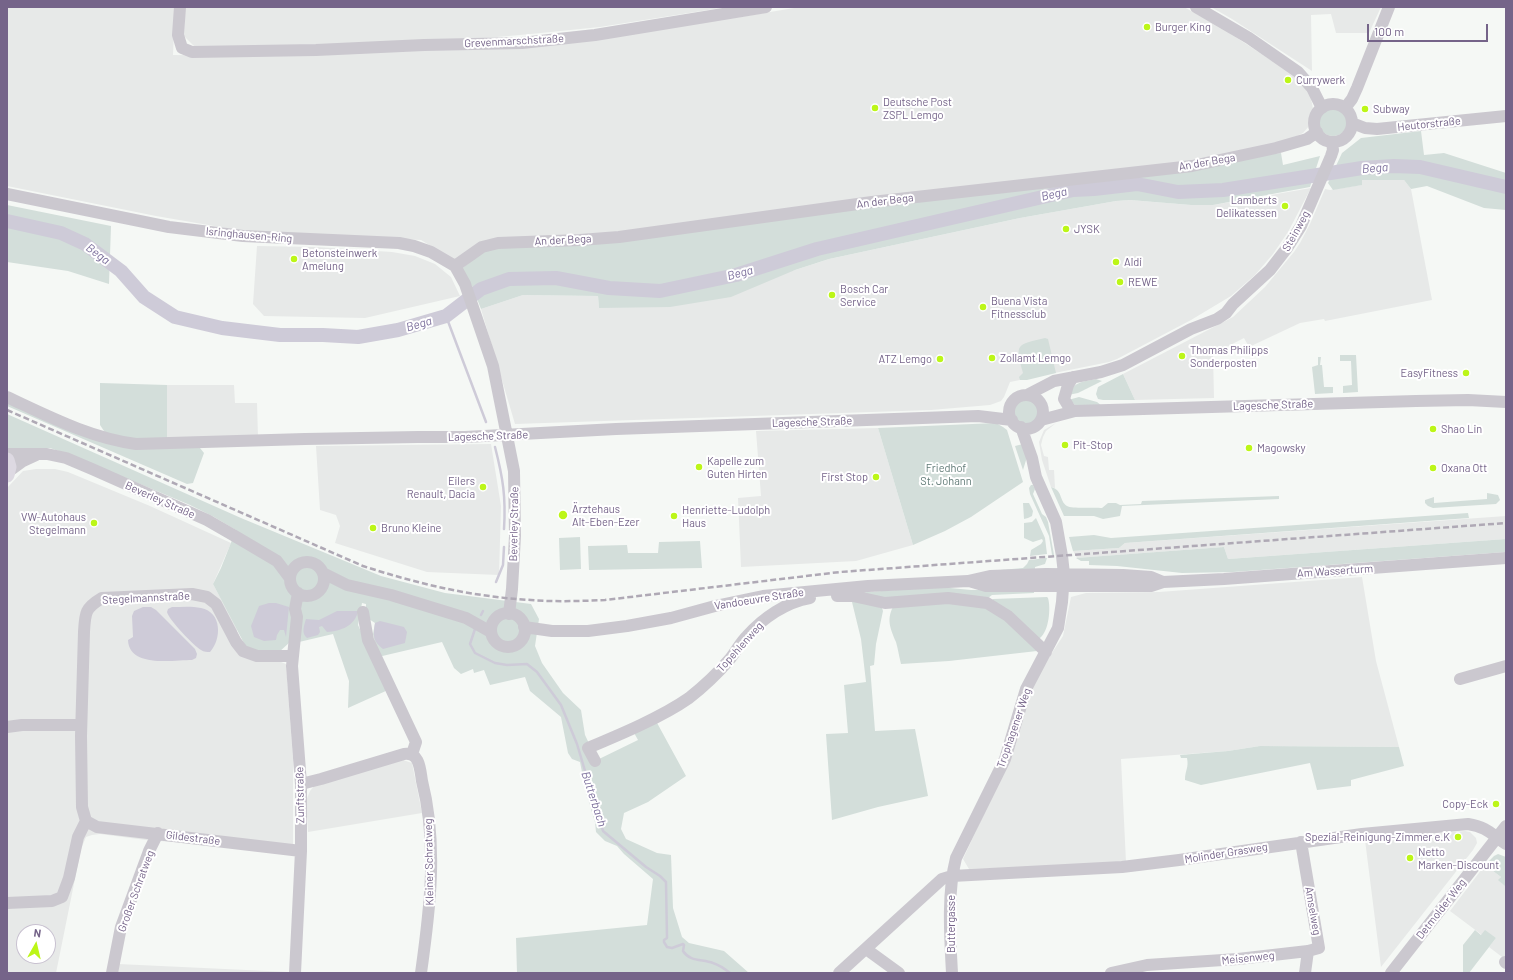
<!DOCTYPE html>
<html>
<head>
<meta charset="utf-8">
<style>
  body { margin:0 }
  #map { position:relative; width:1513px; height:980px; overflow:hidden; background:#f5f8f5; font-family:Barlow,sans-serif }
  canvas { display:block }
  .frame { position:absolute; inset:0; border:8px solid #756489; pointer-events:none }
  .north { position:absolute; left:16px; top:924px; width:40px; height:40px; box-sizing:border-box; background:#fff; border:1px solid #c8c1d0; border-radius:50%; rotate:8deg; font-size:11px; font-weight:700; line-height:16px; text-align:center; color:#756489 }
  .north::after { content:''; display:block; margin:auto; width:14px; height:18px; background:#bcf617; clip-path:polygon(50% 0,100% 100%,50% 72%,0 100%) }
  .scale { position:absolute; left:1367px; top:24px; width:121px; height:18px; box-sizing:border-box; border:2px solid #756489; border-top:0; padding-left:5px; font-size:12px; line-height:14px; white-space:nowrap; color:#756489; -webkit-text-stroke:3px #fff; paint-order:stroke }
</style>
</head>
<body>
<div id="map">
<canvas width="1513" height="980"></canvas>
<div class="frame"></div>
<div class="north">N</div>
<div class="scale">100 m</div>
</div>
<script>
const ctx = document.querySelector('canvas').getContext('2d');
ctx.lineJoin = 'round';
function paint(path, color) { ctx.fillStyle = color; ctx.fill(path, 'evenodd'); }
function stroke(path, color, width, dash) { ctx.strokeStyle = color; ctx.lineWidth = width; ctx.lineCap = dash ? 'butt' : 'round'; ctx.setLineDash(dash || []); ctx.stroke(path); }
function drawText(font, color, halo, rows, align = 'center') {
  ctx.font = font + ' Barlow,sans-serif'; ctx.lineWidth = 4; ctx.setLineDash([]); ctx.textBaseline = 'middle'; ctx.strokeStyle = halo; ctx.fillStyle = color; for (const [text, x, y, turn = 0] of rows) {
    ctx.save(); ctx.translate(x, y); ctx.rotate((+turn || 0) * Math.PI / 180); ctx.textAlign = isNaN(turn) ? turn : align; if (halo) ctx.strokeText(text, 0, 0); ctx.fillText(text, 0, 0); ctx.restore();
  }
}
const built = new Path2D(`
  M7,7H175L173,55L263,56L412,51L734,18L800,7H1184L1220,27L1294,75L1303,85L1311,98L1313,109L1310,125L1303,133L1297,136L1274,144L1193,162L621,232L486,240L454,260L421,240L249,232L156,216L7,186Z
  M185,7H727L600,27L531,34L474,39L260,48L194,46L184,36Z
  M1211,7H1381L1369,33H1336L1331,14L1311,15L1312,71L1232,19Z
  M1361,180H1404L1411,189L1432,300L1325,321L1324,319L1300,323L1249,347L1244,338L1213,354L1214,398L1135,400L1123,374L1233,317L1265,287L1294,252L1300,243L1310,224L1325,189L1330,190L1361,185Z
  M1311,188L1288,232L1273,254L1255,275L1231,296L1191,320L1117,359L1109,362L1010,382L1004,397L1001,401L990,405L931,410L515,424L481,309L523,295L598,296L599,308L795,270L829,259L1020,218L1116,201L1130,200L1191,205H1213Z
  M257,246L316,247L392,252L415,256L435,264L451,277L460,296L365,318L264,316L253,304Z
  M167,385H234L235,403H257L258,437L167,441Z
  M1056,423L1046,431L1043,437L1041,445L1044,456L1048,457L1049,470H1054L1055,488L1051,487L1042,460L1039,442L1044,430Z
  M878,428L913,545L856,561L741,567L738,498L761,496L756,431Z
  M491,444L501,506L499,575L427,572L335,543L340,526L336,515L320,510L316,446Z
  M36,469H55L68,472L150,506L231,543L213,584L237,629V653L249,659L276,660L286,664L293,759V855L229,846L146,840L100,834L92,835L86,837L81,849L56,973H7V488L23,471ZM24,932H48V956H24Z
  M1506,516V539L1228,559L1224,547L1077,558L1073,551L1119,548L1125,543Z
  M1362,577L1376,661L1399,747L1260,746L1228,751L1121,759L1126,862L1052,867L969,869L963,859L1009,759L1030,690L1040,671L1063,636L1071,597L1086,593L1159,592Z
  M403,760L412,763L422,813L308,832L306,801L310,791L314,786Z
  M1465,831L1470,832L1476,838L1477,843L1473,850L1381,967L1365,840Z
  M1485,865L1501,877L1499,880L1506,887V960L1489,947L1496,938L1482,935L1450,911Z
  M118,964L289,972V973H116Z`);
const green = new Path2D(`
  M1319 122a14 14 0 1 1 28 0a14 14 0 1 1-28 0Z
  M1421,131L1424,155L1444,153L1506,173V210L1484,208L1427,186L1411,189L1404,180H1362V185L1333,190L1328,183L1342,153L1361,138Z
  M1281,153L1283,165L1320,156L1310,187L1213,205H1191L1130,200L1116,201L1020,218L829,259L795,270L731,297L670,307L599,308L598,296L523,295L481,309L472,286L461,269L486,250Z
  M7,205L111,226L109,284L68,271L7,262Z
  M1045,338L1048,339L1056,373L1027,380H1020L1019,377L1023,373C1015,343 1016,345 1045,338Z
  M1340,355H1356L1358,392L1343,393V386L1352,385L1351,361H1340Z
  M1318,357H1321L1320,365H1322L1324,387H1333V393L1315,394L1312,367L1318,365Z
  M1123,374L1135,400H1103L1098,399L1096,394L1098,387Z
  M1096,379L1102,381L1078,393L1068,395C1075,381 1082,382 1096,379Z
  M100,383L167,385V441L140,442L106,434L100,425Z
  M1079,397L1097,402L1102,406H1077L1068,400Z
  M1014 412a12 12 0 1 1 24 0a12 12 0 1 1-24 0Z
  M7,401L70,429L200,448L204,453L193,483L187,484L7,406Z
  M7,414L241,518L381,576L445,593L531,604L539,619L535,646L542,663L563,693L581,710L585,735L597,760L638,740L633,731L656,721L686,776L648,802L624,813L621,829L626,839L657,853L671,855L673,908L682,937L689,943L724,951L749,973H517L516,938L647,925L653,879L624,854L617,846L605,841L596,832L595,822L586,793L580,762L572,759L568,753L561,717L530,691L525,677L490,685L484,670L474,673L473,669L461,674L454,668L442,642L378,657L373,634L375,623L366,617V604L362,603L358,625L388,690L348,708L349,681L333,634L299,642H290L278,653L254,651L246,647L213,584L221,568L236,530L214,517L190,505L76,457L50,448H7Z
  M996,423L1003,427L1007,430L1023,482L971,517L945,531L913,545L878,428Z
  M1023,444L1027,457L1023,470L1015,446Z
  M1031,485H1033L1035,489L1033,494L1042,514L1046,517L1048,522L1054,555H1052L1049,536L1030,494L1029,488Z
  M1051,487C1063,490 1059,501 1067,506C1072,509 1094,507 1102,508L1108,503H1116L1120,505L1141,504L1142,501L1279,496V499L1122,506L1120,516L1103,519L1094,516H1064Z
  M1487,493L1498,495L1500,500L1496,504L1433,508L1428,506L1425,503V500L1434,497V503L1487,499Z
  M1023,503H1029L1033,511L1032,516L1028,518L1024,519Z
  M1468,513L1469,518L1125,543L1119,548L1073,551L1069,537L1094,535L1111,538Z
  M1036,518L1045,538L1047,554L1030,556L1031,550L1041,544L1043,541L1042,539L1033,542L1024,538V523L1032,522Z
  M580,537L581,569L560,570L559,538Z
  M1506,539V552L1233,572L1182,573L1117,566L1089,565V561H1081L1076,558L1224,547L1228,559Z
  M700,541L702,568L589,570L588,546L627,545L628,553H658L659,542Z
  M1047,558L1045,564L1035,567V571H989L1023,568L1027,564L1029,560Z
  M940,587L971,590L1034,589V593L992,595L988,598H887L853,593Z
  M1047,597L1048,598C1051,608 1049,631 1040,638H1037L991,601L993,599Z
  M851,598L882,608L883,611L876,644L874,665L870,666L875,731L915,729L928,796L878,807L832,820L826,734L848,733L844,685L866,682L861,639Z
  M933,602L983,606L1000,614L1037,651L949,661L901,664C899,656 898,649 896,642C890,628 886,619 894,605Z
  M1260,746L1399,747L1404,766L1351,780V786L1317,790L1310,763L1201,785L1185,780C1185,770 1189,768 1187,758H1181L1180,755L1228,751Z
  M1498,854L1506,857V887L1498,880L1501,877L1485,865L1494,856Z
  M1475,930L1481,935L1485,930L1496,938L1469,973H1463V945Z`);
const water = new Path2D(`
  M269,603H276L289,607L286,637L284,630H280L277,635L276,640L264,641L254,637L251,626L259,606Z
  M143,607H151L156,610L195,649L197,654L196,658L192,660C173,660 129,668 128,640L133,637L132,616L134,611Z
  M172,607C181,607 192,606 201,608C222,612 222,639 210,652C207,652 204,652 201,650C194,646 169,620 167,612L168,609Z
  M337,611H358C355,626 341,631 327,632L322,626L319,627L320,632L318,635L307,638C301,633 304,626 306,619L319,620Z
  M380,621L404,627L407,632L405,643L383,649C373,641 373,636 375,623Z`);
const stream = new Path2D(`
  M446,316L486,422
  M495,447C503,478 506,497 504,529
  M496,582L503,565L504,547
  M481,615L483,611
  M475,629L470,644L475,653L495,663L507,665L527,664L537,672L561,705L577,744L603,831L646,867L660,876L666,882L667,938L664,940V942L667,947L672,948L683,944L684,945L683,951C690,962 702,959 713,963C719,965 725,969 730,973`);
const river = new Path2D(`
  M7,221L61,233L85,244L121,271L144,297L175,317L222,328L280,335H323L358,337L398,330L446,316L481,289L509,279L556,278L609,288L660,291L736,275L817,249L1073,190L1094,189L1137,184L1178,192L1223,190L1362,168L1394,166L1420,167L1506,187`);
const minor = new Path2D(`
  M180,7L178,35L182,48L192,52L316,50L424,45L522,43L595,35L766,7
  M1196,7L1249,38L1298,72L1312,88L1322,108
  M1314 123a19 19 0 1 1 38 0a19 19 0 1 1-38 0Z
  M1345,108L1352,99L1357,88L1389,7
  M1352,123L1365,128L1377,129L1506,116
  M7,194L169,227L243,236L399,243L414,246L431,252L455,266L465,284L493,366L514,471L515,536L512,589L509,614
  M455,266L482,247L498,243L580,240L619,237L872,202L1192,166L1276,148L1307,139L1317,132
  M1073,377L1068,385L1064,399L1070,409L1075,411
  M1027,395L1054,381L1101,372L1123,365L1191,329L1217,319L1226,313L1233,304L1270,270L1287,248L1301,226L1331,156L1333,150L1332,142
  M1009 412a17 17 0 1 1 34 0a17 17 0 1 1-34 0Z
  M7,397C48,416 90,438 136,444L305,439L418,437H465L616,429L978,416L1012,420
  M1041,420L1075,411L1416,401L1468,400L1506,402
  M7,454H47L66,458L92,469L207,520L233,535L277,561L289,577
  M8,472L23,461L36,455
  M290 579a17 17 0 1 1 34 0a17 17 0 1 1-34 0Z
  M323,573L347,585L391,595L466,618L491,632
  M969,581L986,586H1151L1163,582L1224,579L1506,558
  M837,596H853L885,603L948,598L987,603L1008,616L1046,652
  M363,612L368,640L416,742L412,754
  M491 630a17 17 0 1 1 34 0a17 17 0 1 1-34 0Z
  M524,627L552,631H588L627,626L671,618L715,606L763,596L868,586L968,581L990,576L1046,574L1123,575L1151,577L1163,582
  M293,656H257L243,651L236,642L216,604L207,597L192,594L102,598C85,608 85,613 84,632L81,736L82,807L86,821L97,827L301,851
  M1460,679L1506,666
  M7,727L22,725H81
  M595,761L588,748C619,735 662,717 689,698C703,687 717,674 729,660C735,653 740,643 747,636C763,618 786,602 810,598
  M301,784L321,779L404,754C420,752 420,769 422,781C438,844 430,909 421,973
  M7,903L52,901L62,897L69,878L78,837L86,821
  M866,949L899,973
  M1505,962L1506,963
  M112,973L121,927L149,851L158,833
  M295,973L301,851V784L292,666L297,617L295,609L298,593
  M839,973L942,879L952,876L1122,867L1179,860L1362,834L1468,824C1487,827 1491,834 1506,844
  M952,973C950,937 947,893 956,858L1005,759L1026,689L1058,628L1062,602L1064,574L1062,556L1056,522L1036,477L1032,458L1021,427
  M1111,973L1147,965L1238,959L1308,951L1319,948L1301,842
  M1305,973L1308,951
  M1391,973L1506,826`);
const major = new Path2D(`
  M7,460L9,467L7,475`);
const rail = new Path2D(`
  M7,410L363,566C418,584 474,597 531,600C556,602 581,601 605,600L840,572L1506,523`);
const markers = [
  [1147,27,4,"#bcf617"],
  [1288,80,4,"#bcf617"],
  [875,108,4,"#bcf617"],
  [1365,109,4,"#bcf617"],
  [1285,206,4,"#bcf617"],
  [1066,229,4,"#bcf617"],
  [294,259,4,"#bcf617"],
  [1116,262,4,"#bcf617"],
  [1120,282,4,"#bcf617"],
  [832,295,4,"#bcf617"],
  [983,307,4,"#bcf617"],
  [1182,356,4,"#bcf617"],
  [992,358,4,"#bcf617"],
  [940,359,4,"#bcf617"],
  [1466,373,4,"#bcf617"],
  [1433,429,4,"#bcf617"],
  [1065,445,4,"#bcf617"],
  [1249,448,4,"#bcf617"],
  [699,467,4,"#bcf617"],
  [1433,468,4,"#bcf617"],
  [876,477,4,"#bcf617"],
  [483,487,4,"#bcf617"],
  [563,515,5,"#bcf617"],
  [674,516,4,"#bcf617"],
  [94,523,4,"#bcf617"],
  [373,528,4,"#bcf617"],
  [1496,804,4,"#bcf617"],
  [1458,837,4,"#bcf617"],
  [1410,858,4,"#bcf617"]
];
const poiNames = [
  ["Burger King",1155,27],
  ["Currywerk",1296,80],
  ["Deutsche Post",883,102],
  ["ZSPL Lemgo",883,115],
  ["Subway",1373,109],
  ["Lamberts",1277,200,"right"],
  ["Delikatessen",1277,213,"right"],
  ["JYSK",1074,229],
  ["Betonsteinwerk",302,253],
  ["Amelung",302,266],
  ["Aldi",1124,262],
  ["REWE",1128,282],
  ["Bosch Car",840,289],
  ["Service",840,302],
  ["Buena Vista",991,301],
  ["Fitnessclub",991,314],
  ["Thomas Philipps",1190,350],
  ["Sonderposten",1190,363],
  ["Zollamt Lemgo",1000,358],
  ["ATZ Lemgo",932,359,"right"],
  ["EasyFitness",1458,373,"right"],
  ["Shao Lin",1441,429],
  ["Pit-Stop",1073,445],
  ["Magowsky",1257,448],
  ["Kapelle zum",707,461],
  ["Guten Hirten",707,474],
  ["Oxana Ott",1441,468],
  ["First Stop",868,477,"right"],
  ["Eilers",475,481,"right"],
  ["Renault, Dacia",475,494,"right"],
  ["Ärztehaus",572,509],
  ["Alt-Eben-Ezer",572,522],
  ["Henriette-Ludolph",682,510],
  ["Haus",682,523],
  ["VW-Autohaus",86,517,"right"],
  ["Stegelmann",86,530,"right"],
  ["Bruno Kleine",381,528],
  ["Copy-Eck",1488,804,"right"],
  ["Spezial-Reinigung-Zimmer e.K",1450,837,"right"],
  ["Netto",1418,852],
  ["Marken-Discount",1418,865]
];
const streetNames = [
  ["Grevenmarschstraße",514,41,-3],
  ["Heutorstraße",1429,124,-6],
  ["An der Bega",1207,162,-10],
  ["An der Bega",885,201,-7],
  ["Steinweg",1296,231,-61],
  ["Isringhausen-Ring",249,235,5],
  ["An der Bega",563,240,-3],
  ["Lagesche Straße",1273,405,-2],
  ["Lagesche Straße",812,422,-2],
  ["Lagesche Straße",488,436,-2],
  ["Beverley Straße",160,500,24],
  ["Beverley Straße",514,524,-89],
  ["Am Wasserturm",1335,571,-4],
  ["Stegelmannstraße",146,598,-3],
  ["Vandoeuvre Straße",759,599,-9],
  ["Topehlenweg",740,647,-48],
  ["Trophagener Weg",1014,728,-71],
  ["Zunftstraße",300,795,-91],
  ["Gildestraße",193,838,7],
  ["Molinder Grasweg",1226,853,-9],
  ["Kleiner Schratweg",429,862,-91],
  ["Großer Schratweg",136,891,-70],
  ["Detmolder Weg",1441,909,-52],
  ["Amselweg",1313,911,80],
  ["Buttergasse",951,924,-90],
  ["Meisenweg",1248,958,-6]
];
const parkNames = [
  ["Friedhof",946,468],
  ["St. Johann",946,481]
];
const waterNames = [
  ["Bega",1375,168,-4],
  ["Bega",1054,194,-13],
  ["Bega",98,254,36],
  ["Bega",740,273,-15],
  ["Bega",419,324,-16],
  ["Butterbach",594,799,72]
];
paint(built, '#e7e9e8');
paint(green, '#d3deda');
paint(water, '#cecbd8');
stroke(stream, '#cecbd8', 2.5);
stroke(river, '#cecbd8', 14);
stroke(minor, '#cbc8cf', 12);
stroke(major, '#ddd9e2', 15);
stroke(rail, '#afa9b5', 2.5, [6, 3]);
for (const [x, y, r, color] of markers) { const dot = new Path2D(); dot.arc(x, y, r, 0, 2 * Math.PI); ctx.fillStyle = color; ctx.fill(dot); stroke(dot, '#fff', 1.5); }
drawText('11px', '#756489', '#fff', poiNames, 'left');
drawText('11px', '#756489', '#fff', streetNames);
drawText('11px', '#607a76', '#fff', parkNames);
drawText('italic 12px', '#7b6e9b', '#fff', waterNames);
</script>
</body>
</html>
